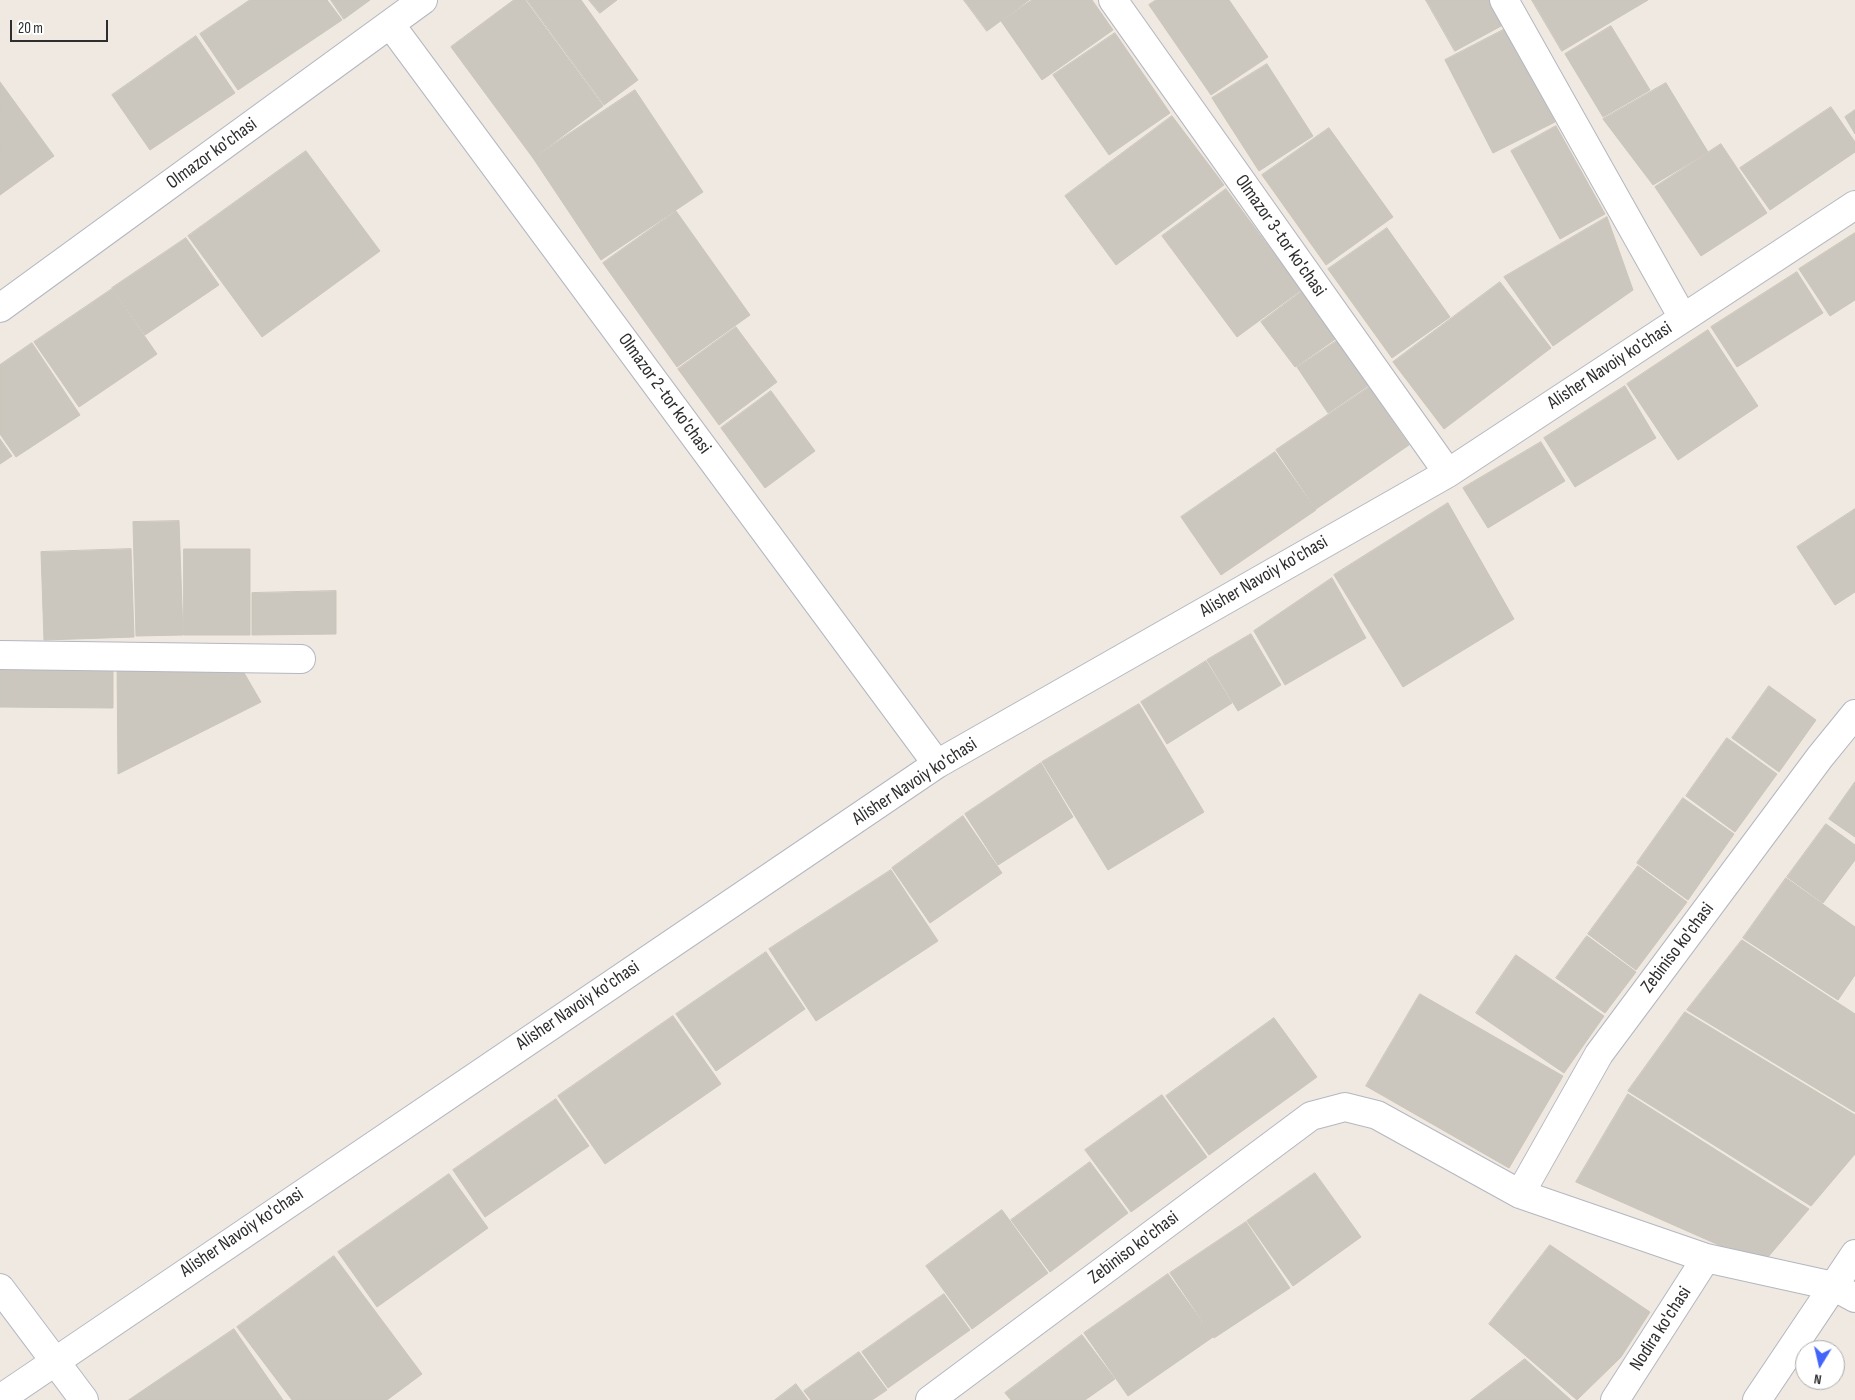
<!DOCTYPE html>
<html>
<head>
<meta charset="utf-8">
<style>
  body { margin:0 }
  #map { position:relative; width:1855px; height:1400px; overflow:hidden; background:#efe9e1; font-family:"Sofia Sans Condensed",sans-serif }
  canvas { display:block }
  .north { position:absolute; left:1795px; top:1340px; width:50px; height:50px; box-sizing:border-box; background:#fff; border:1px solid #ababab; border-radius:50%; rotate:189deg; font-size:14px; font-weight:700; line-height:20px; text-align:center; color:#2e2e2e }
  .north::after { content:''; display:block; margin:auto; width:18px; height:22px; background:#4264fb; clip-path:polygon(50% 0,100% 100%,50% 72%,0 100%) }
  .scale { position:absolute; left:10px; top:20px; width:98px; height:22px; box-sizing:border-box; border:2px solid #2e2e2e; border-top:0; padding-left:6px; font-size:15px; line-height:18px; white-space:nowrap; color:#2e2e2e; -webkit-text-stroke:4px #fff; paint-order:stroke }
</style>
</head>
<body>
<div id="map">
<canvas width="1855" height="1400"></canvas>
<div class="north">N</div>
<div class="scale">20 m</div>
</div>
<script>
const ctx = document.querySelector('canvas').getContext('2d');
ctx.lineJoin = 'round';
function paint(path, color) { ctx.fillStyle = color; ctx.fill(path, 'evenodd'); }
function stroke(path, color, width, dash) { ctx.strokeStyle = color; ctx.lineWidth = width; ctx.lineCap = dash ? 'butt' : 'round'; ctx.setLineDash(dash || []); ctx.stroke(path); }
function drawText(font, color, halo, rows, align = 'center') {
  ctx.font = font + ' "Sofia Sans Condensed",sans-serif'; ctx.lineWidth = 5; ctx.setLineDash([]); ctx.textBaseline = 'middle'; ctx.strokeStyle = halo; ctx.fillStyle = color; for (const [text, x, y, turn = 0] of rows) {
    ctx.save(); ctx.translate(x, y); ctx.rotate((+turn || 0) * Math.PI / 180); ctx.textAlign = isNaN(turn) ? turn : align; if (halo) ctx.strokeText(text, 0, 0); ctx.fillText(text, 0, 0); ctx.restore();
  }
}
const building = new Path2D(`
  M250,0H327L342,20L238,90L200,34Z
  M331,0H370L344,19Z
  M514,0H525L603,106L533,158L451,47Z
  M527,0H581L638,80L604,105Z
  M589,0H617L600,13Z
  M964,0H1029L987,31Z
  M1032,0H1092L1113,30L1042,80L1001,21Z
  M1156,0H1229L1268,57L1211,95L1149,5Z
  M1426,0H1489L1503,25L1455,51Z
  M1532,0H1648L1562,51Z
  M1611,26L1650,90L1603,117L1565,54Z
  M1505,29L1555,122L1493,153L1445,60Z
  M1115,33L1170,113L1109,155L1053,75Z
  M196,36L235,93L150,150L112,95Z
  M1267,64L1313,136L1259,171L1212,98Z
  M0,82L54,156L0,195Z
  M1666,83L1708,152L1653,185L1603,119Z
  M635,90L703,192L601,260L533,158Z
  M1831,107L1855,142V152L1770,210L1740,168Z
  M1855,110V134L1845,117Z
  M1172,116L1224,185L1116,265L1065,196Z
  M1556,126L1605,214L1560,239L1511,151Z
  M1329,128L1393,217L1326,265L1262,175Z
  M1721,144L1767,213L1701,256L1655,187Z
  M306,151L380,251L262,337L188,236Z
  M1226,189L1301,290L1237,337L1162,236Z
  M676,211L750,315L677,367L603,263Z
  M1607,217L1633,290L1553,346L1504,277Z
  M1387,228L1450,317L1392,358L1328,269Z
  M1855,233V300L1830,316L1799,269Z
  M186,238L219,285L145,335L112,288Z
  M1797,272L1823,313L1737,367L1711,327Z
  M1500,282L1551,348L1444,429L1393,362Z
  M112,289L157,354L79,407L34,342Z
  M1302,291L1337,338L1295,367L1261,322Z
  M736,327L777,382L719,425L678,369Z
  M1708,330L1758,406L1678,460L1627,384Z
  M1338,340L1369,385L1328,413L1297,367Z
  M32,343L80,415L16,457L0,434V365Z
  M1625,386L1656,438L1575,487L1544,438Z
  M1369,387L1409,445L1316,509L1276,450Z
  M771,391L815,451L765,488L721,428Z
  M0,439L12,456L0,464Z
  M1541,442L1565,481L1488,528L1463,488Z
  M1275,452L1316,510L1221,575L1181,517Z
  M1448,503L1514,619L1403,687L1334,575Z
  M1855,509V592L1835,605L1797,547Z
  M179,521L183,635L136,636L133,522Z
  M131,549L134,637L44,640L41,552Z
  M184,549H250V635H184Z
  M1332,578L1366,638L1285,685L1254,631Z
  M336,591V634L252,635V593Z
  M1251,634L1281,685L1238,711L1207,660Z
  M0,659L113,660V708L0,707Z
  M236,659L261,702L118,774L117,660Z
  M1206,661L1232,703L1167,744L1141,702Z
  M1769,686L1816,720L1779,772L1732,738Z
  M1139,704L1204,812L1108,870L1042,762Z
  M1727,738L1777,774L1735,832L1686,796Z
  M1041,763L1073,817L998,865L965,814Z
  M1855,782V837L1829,819Z
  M1683,798L1734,834L1688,900L1637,863Z
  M963,816L1002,873L930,923L892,868Z
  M1826,824L1855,845V860L1823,903L1787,877Z
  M1638,866L1687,902L1636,970L1588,934Z
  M891,870L938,941L816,1021L769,949Z
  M1786,878L1855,927V975L1838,1000L1743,938Z
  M1587,936L1636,972L1605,1013L1556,978Z
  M1742,940L1855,1014V1112L1687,1010Z
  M766,952L805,1009L716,1071L676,1014Z
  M1516,955L1604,1016L1564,1073L1476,1013Z
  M1420,994L1563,1076L1509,1168L1366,1086Z
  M1685,1012L1855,1115V1154L1811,1206L1628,1091Z
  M673,1016L721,1084L605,1164L558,1096Z
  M1274,1018L1317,1077L1209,1155L1166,1096Z
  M1628,1094L1809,1209L1762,1264L1576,1182Z
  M1162,1095L1207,1157L1131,1212L1085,1150Z
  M556,1099L589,1146L485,1217L453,1170Z
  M1090,1162L1128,1213L1050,1272L1011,1220Z
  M1315,1173L1361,1237L1293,1286L1247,1221Z
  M449,1174L488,1228L377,1307L338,1252Z
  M1002,1210L1048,1273L972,1329L926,1266Z
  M1246,1222L1290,1288L1214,1338L1170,1273Z
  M1550,1245L1650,1312L1621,1357L1577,1400L1489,1324Z
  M334,1256L422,1374L387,1400H292L237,1327Z
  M1168,1274L1213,1337L1128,1396L1084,1333Z
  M944,1294L970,1330L888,1388L862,1352Z
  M234,1329L283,1400H129Z
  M1082,1335L1115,1379L1085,1400H1011L1005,1393Z
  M859,1352L887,1390L872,1400H811L804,1391Z
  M1525,1359L1571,1400H1471Z
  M796,1384L808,1400H775Z`);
const minor = new Path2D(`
  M1113,0L1448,473
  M1504,0L1683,318
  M390,24L937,764
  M0,308L423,0
  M0,655L301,659
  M1520,1194L1599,1054L1820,757L1855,714
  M0,1288L84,1400
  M0,1399L937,764L1448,473L1855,205
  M930,1400L1311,1116L1345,1107L1377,1115L1520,1194L1706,1258L1833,1286L1855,1298
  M1615,1400L1706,1258
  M1757,1400L1855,1254`);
const streetNames = [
  ["Olmazor ko'chasi",212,154,-36],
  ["Olmazor 3-tor ko'chasi",1280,236,55],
  ["Alisher Navoiy ko'chasi",1610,366,-33],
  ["Olmazor 2-tor ko'chasi",664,394,54],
  ["Alisher Navoiy ko'chasi",1264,577,-30],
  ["Alisher Navoiy ko'chasi",915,782,-33],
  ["Zebiniso ko'chasi",1678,948,-53],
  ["Alisher Navoiy ko'chasi",578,1006,-34],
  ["Alisher Navoiy ko'chasi",242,1233,-34],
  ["Zebiniso ko'chasi",1134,1248,-37],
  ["Nodira ko'chasi",1661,1329,-57]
];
paint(building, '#cbc7bf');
stroke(building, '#cbc5ba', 1);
stroke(minor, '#b4b7c1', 30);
stroke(minor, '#fff', 28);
drawText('19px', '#2e2e2e', '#fff', streetNames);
</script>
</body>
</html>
